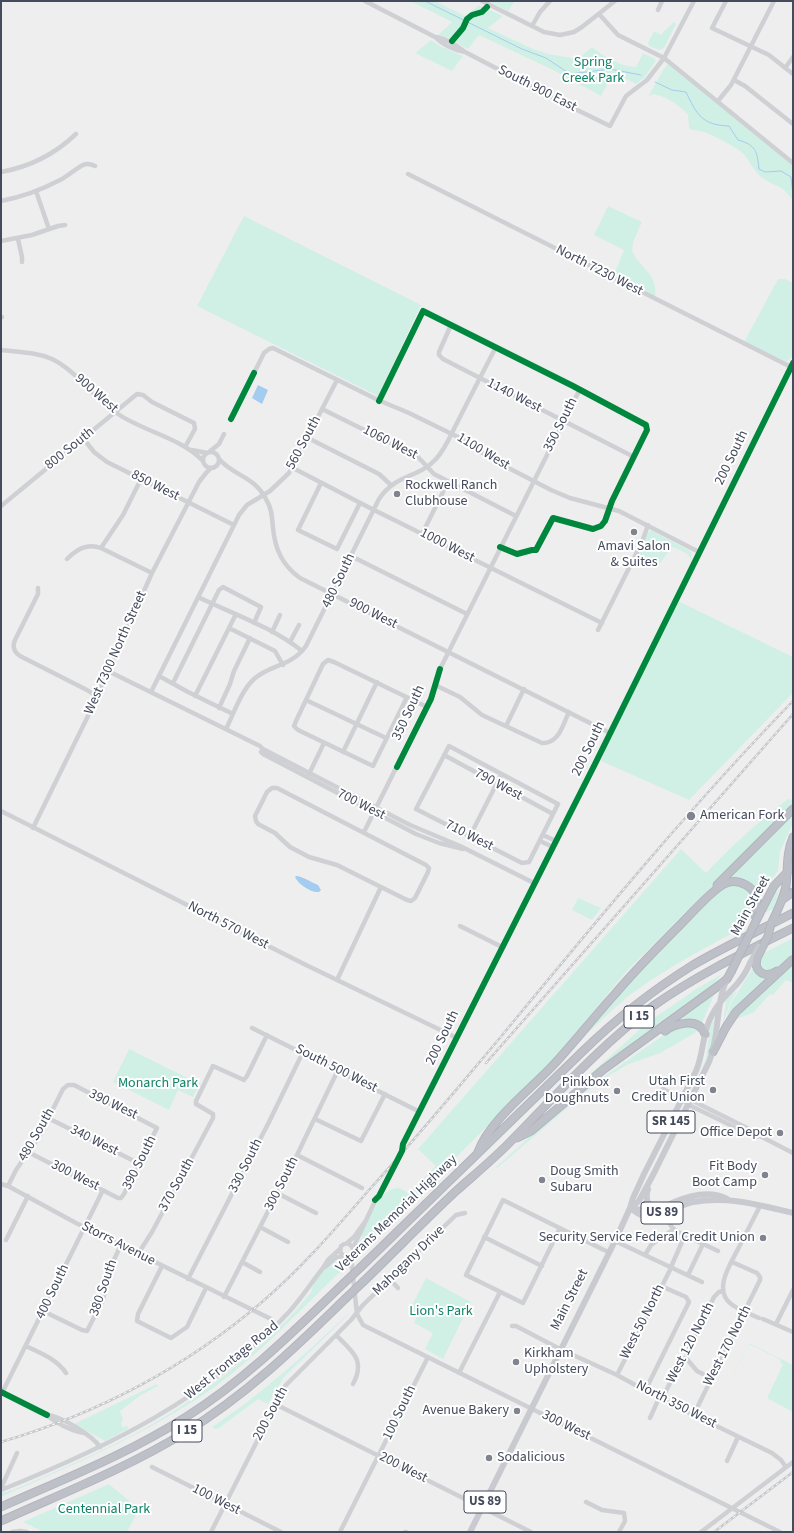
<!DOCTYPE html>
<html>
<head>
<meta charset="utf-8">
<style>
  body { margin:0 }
  #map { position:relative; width:794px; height:1533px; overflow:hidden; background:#efeeee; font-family:"Source Sans 3",sans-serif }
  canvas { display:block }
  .frame { position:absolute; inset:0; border:2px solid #444b5c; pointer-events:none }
</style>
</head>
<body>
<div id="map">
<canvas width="794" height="1533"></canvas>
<div class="frame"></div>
</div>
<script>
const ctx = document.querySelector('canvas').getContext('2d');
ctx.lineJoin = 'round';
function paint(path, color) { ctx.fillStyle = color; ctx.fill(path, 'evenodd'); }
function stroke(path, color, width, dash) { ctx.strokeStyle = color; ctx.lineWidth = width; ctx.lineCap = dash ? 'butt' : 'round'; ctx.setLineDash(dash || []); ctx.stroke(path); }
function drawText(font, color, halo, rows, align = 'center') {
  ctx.font = font + ' "Source Sans 3",sans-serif'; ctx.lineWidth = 4; ctx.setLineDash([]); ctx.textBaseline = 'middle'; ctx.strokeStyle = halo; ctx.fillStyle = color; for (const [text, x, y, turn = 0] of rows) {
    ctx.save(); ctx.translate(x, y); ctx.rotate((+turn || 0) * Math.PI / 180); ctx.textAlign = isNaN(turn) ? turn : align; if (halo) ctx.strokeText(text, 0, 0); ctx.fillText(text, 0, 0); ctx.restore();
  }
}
const green = new Path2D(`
  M410,1H435L465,16L479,5L503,16L488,28L533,49L549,54L578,59L592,47C605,57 618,66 636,67L643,53L655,59V62L645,77L636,84L623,77H611L601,96L555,71L479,35L468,49L447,38L438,35L452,22Z
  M489,1H515L508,11Z
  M674,22L676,24L664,48L659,50L649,46L648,43L654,31L662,35L663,32Z
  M431,40L440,46L463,56L452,71L415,53Z
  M668,64L793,165V201C782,183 773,187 760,176C751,168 748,155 736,148C725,142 712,134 700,131C696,130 692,131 689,128L688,115C679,105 666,96 653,94L648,97L663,70Z
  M608,206L642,222L633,242L632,251C640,268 659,275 655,297L615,277V272L624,250L594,235Z
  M244,216L421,305L378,396L197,306Z
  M778,279H785L793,283V356L787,362L744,342Z
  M651,530L690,551L692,554L691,560C689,552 679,550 672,547L658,566L646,567L639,564L634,567L647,533Z
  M678,601L793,657V693L689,800L601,761L614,728Z
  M788,799L793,800V805L626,972L550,1064L403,1210L356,1255L358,1243L362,1237L361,1235C368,1221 387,1171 408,1194L436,1166L418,1149L681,849L706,873C732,846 757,822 788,799Z
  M793,814V823L780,852L778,871L764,890L760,901C751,882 749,880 727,879Z
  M736,882L755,895L753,912L749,922L745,921L746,926C707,947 666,968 630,995C609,1012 590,1031 571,1049C618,991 670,939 723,886Z
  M779,888L778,895L773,909L764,913Z
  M578,898L601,908L592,920L572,910Z
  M793,938V955C785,963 779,969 769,973L760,969V959L762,954Z
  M793,964V983L786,980L773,995L770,994L753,1013L736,1019L735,1018Z
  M754,966L769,978L724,1025L731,1003Z
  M722,974L713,985L609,1060L580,1085L579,1084L647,1023L696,989Z
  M737,990L730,1003L723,1024L726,1000Z
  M715,993L702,1023L681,1018Z
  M715,1016L710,1052L700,1074L706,1058L710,1028Z
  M688,1026L700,1030L660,1053L629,1064L608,1076L586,1092L497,1168L496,1167L553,1116L609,1073L674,1028Z
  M129,1049L200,1084L193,1097L178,1090L169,1110L113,1082Z
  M335,1261L338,1263L343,1261L345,1267C304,1306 262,1352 216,1386C150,1433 75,1464 1,1497V1493L13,1490C49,1474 85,1459 121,1441C169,1417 213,1386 254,1351C274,1333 294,1314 311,1292C312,1281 326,1268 335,1261Z
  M426,1278L471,1302L443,1359L425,1349L433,1333L414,1323L417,1316L409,1311Z
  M349,1313V1314L284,1377L268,1404L258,1399L219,1428L215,1429L212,1427C262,1394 305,1354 349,1313Z
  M749,1343L793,1365V1412L767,1398L783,1364L780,1363L781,1360L749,1344L711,1418Z
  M157,1384L158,1386L141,1395L120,1411L123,1419L121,1423L123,1428L127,1425L128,1429L105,1441L74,1424Z
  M109,1484L139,1509L127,1532H44L23,1522Z`);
const water = new Path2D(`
  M258,385L268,390L262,404L252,398Z
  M296,876C305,877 310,882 318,885L321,890L319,892C311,893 298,884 295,877Z`);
const stream = new Path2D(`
  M425,1L522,49L546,58L570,74L610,69L641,75
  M655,82L672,90L686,92C697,115 702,125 729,126L738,140C756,145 757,151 759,169L765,172L781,171L791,177L793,196`);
const minor = new Path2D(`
  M365,1L435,37C443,45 454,50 465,52C456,45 446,38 435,37
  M482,1L544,32L560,35L574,32L582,27L615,1
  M726,1L712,28L769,55L793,74
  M658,10L662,1
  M599,14L618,35L664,58L793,163
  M532,26L540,12L550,1
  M465,52L569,106L610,126L626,96L647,80L664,58L694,1
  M785,68L793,57
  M734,80L745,86L793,124
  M718,101L731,85L774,1
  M1,172C29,167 55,154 76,134
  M408,174L791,367
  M36,191L49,229
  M1,201C22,197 41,190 60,180C68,176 75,169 83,165C87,163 91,164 95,166
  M18,239L22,257V262
  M1,241L32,235L58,226L65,225
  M1,317H2
  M451,325L439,352V355L443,359L634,457
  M1,350C18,352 36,352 52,359C78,372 94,398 118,414C143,431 183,439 203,461
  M379,401L423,311L573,386L646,425L647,430L612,501L605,521L601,526L593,529L553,518L536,550H532L517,554L500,547
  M322,409L417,456L434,474L516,516
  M231,419L264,353L269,349L273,348L378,400L409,413L458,437L495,461L551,490L570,498L619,511L699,552
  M83,438L94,452L107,462L234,525
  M308,438L379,474L391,485
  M192,450L207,453
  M203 460a8 8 0 1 1 16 0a8 8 0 1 1-16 0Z
  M209,452L219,444L224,434
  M219,459C235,477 255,476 267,501C272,509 272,518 273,528C275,549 282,565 300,578L610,733
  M293,468L370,508L602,623
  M321,483L298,530L337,549L360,503
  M1,506L137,394L143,395L152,402L194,423L195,429L185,447
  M422,534L448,482
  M101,548L123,515L141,479
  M351,556L467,614
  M67,559C77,549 87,543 101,548L152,573
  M38,588V594L15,640C12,647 14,652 20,656L87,690L96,696
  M198,597C233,614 272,627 302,651
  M229,628L275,651L283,665
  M598,630L642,542L648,525
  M272,632L280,615
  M290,642L299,625
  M108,671L260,746L263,749L410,825L460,846L534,883
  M159,676L188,692L233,714
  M173,683L219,590L223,587L261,607L254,623
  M435,685L460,697L482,715L542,743C559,744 563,724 569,712
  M151,692L239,515L247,505L270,491L289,473L337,380
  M195,696L236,614
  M407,697L373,766L298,730L294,726L296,721L323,664L328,660L334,662L427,707
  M306,700L386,738
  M219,708L230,684L234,671L250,638
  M506,726L524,689
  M226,729C234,713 241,691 254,679C271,664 291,667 306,646L379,499C395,474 419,478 436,459C446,448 451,434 458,421C470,397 483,372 496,347
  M449,746L558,804L529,862L522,863L416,809Z
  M263,749L261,752L263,754L416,834L439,843L463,849
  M343,752L377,682
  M444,755L553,814
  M309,774L324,743
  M272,788H277L426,865L429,868L428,872L415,898L411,901L407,900L337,865L309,857L290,847L275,833L258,824L256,821L255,816L267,792Z
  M1,811L304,964L457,1038
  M33,828L87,718L152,573L199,482L206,473L211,468
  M364,832L429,702L440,669L580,389
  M543,835L556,841
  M470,836L501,775
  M540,841L553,847
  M460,926L502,947
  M337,980L381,887
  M252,1028L420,1112
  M663,1089L682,1099L689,1105L755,1137L760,1136
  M682,1099L691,1100L757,1133L760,1136L793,1153
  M48,1118L140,1164
  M315,1119L361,1141L385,1094
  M297,1155L362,1188
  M1,1184L8,1186L76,1223L271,1319L276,1326
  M8,1186L16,1170L40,1135L63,1089L68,1085H74L157,1128L124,1194L121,1198H118L28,1152
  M277,1193L316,1213
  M375,1200L379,1196L402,1151L403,1144L595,764L793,363
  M664,1212L671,1226L676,1231L718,1251
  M260,1227L288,1242
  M560,1228L523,1303L466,1275L503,1200L604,1250L609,1252
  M484,1237L542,1266
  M6,1240L28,1196
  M615,1241L702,1282
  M347,1243L354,1237L364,1223
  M740,1245L760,1206
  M739,1247C732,1262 712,1289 731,1304C739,1310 750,1314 759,1318
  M353,1248L376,1199
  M138,1254L152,1232L213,1118V1114L196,1104V1101L213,1066L244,1080L247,1076L267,1035
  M645,1255L651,1245L674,1229
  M344,1256L340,1252L341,1246C346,1242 351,1243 353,1249L352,1266
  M345,1257L350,1262L352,1268L357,1314L363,1325L780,1532
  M242,1262L260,1272
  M162,1266L138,1314L137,1321L171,1338L187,1327L206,1288
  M325,1267L335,1258L344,1256
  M671,1267L685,1235
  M688,1275L703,1244
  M188,1279L269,1122L303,1052
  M390,1279L398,1288
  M224,1297L297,1155L338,1070
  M43,1311L82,1330L87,1331L103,1300L109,1270L121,1245
  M763,1319L793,1332
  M776,1324L793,1290
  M512,1326H516L560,1349L617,1375L659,1398L772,1453L781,1460L786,1467
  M336,1335C352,1351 366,1360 353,1384
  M26,1346C40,1353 57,1359 66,1373
  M686,1358L697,1371L711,1378
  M459,1373L500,1292
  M617,1375L670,1270
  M646,1389L689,1302L686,1297L661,1286
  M1,1392L47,1415C55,1423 72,1431 84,1433
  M2,1393L103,1190
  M662,1399L680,1363L688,1355L689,1347L714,1297L719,1292L723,1291
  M275,1404L531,1532
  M694,1414L760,1280V1277L757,1273L732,1262
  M47,1415C61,1416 93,1436 100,1447
  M650,1418L659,1398
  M727,1461L738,1437
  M152,1467L281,1532
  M1,1488L17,1453
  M1,1490C108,1447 208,1399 288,1313C301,1299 311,1283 323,1268L328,1260L340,1249
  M586,1502L602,1510L624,1513L625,1521L619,1532
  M12,1532L20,1531L27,1532
  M211,1532L285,1386L351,1320L363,1305L456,1215L465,1213
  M340,1532L428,1357
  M405,1532H406
  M701,1532L793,1462`);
const major = new Path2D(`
  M648,1189C645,1198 647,1208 658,1207
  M630,1208L639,1201L654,1173L709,1062C720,1035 715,1005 727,979
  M630,1208C634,1210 637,1214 641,1215C655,1220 678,1205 693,1202C729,1196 759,1205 793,1213
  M632,1208C640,1210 649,1212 657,1210C662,1208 667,1205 672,1203C688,1196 710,1190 727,1199
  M470,1532L615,1241L630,1208L633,1198L644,1174L696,1071C704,1053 702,1032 712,1015C718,1002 728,994 737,984C743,977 747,970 750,963`);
const highway = new Path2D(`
  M717,885L793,809
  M783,899L793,892
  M760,913L774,886L793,866
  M771,924C777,912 783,900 786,886C788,870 786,853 793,837
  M756,965C759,975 768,977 777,971
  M665,1031C676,1023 699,1017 705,1034
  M713,1052L726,1027L736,1012L792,960
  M517,1138L531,1131L604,1069L721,984L727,979L731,972
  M478,1152C490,1119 534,1087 557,1061C577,1039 595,1016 615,994C636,969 659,946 682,923C692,913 712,890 724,884C738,877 757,887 757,903C757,908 756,911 754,915
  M362,1266L583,1051C617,1018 653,990 693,965C726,946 760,930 793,913
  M364,1281C394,1252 424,1221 455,1192C474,1175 495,1158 513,1139C558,1093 601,1045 653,1006C697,975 745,952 793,928
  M1,1507C64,1479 128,1454 186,1417C245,1380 293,1332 343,1284
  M1,1521C63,1493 127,1468 184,1433C245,1396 295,1348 345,1299`);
const rail = new Path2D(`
  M486,1063L793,714
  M1,1442C96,1414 186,1367 262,1302C302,1268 335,1229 369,1190C414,1141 456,1090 499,1039C594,924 689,808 793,701
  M714,1532L793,1472`);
const majorBridge = new Path2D(`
  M750,963L759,947`);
const highwayBridge = new Path2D(`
  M756,965L757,958L768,936L771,924
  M731,972L760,913
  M343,1284L362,1266
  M345,1299L364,1281`);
const cycleway = new Path2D(`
  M452,41L463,28L467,19L472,15L482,12L487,7
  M379,401L423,311L573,386L646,425L647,430L612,501L605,521L601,526L593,529L553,518L536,550H532L517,554L500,547
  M231,419L254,373
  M397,767L431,699L440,669
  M375,1200L379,1196L402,1151L403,1144L595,764L793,363
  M1,1392L47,1415`);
const markers = [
  [397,494,4,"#80848f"],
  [634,532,4,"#80848f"],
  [691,816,5,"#80848f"],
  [713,1090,4,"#80848f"],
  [617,1091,4,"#80848f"],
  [780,1133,4,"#80848f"],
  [765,1175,4,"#80848f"],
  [542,1180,4,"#80848f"],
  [763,1238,4,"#80848f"],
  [516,1362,4,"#80848f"],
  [517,1411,4,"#80848f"],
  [489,1458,4,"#80848f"]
];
const shields = [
  [639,1017,30],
  [671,1122,48],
  [662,1213,42],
  [187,1431,30],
  [485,1502,42]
];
const shieldNames = [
  ["I 15",639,1017],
  ["SR 145",671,1122],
  ["US 89",662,1213],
  ["I 15",187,1431],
  ["US 89",485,1502]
];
const parkNames = [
  ["Spring",593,63],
  ["Creek Park",593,79],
  ["Monarch Park",158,1084],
  ["Lion's Park",441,1312],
  ["Centennial Park",104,1510]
];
const streetNames = [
  ["South 900 East",537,89,27],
  ["North 7230 West",599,271,27],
  ["900 West",96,394,41],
  ["1140 West",514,396,27],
  ["350 South",561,425,-63],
  ["560 South",304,443,-62],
  ["1060 West",390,443,27],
  ["800 South",70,449,-39],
  ["1100 West",483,452,31],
  ["200 South",732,458,-64],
  ["850 West",155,486,27],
  ["1000 West",447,546,27],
  ["480 South",339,581,-64],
  ["900 West",373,614,27],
  ["West 7300 North Street",116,653,-66],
  ["350 South",409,713,-65],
  ["200 South",589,749,-64],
  ["790 West",498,785,28],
  ["700 West",361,805,27],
  ["710 West",469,836,27],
  ["Main Street",751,906,-61],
  ["North 570 West",228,926,27],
  ["200 South",443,1038,-64],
  ["South 500 West",336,1069,27],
  ["390 West",113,1105,26],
  ["480 South",37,1135,-60],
  ["340 West",94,1141,27],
  ["390 South",140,1163,-63],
  ["330 South",246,1166,-63],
  ["300 West",75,1176,27],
  ["300 South",282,1184,-63],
  ["370 South",177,1185,-61],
  ["Veterans Memorial Highway",397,1214,-44],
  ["Storrs Avenue",118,1244,27],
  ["Mahogany Drive",409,1261,-44],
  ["380 South",104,1288,-71],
  ["400 South",53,1292,-64],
  ["Main Street",570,1300,-63],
  ["West 50 North",643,1322,-63],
  ["West 120 North",691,1343,-63],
  ["West 170 North",728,1346,-63],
  ["West Frontage Road",232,1361,-39],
  ["North 350 West",676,1405,27],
  ["100 South",400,1413,-64],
  ["200 South",271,1414,-62],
  ["300 West",566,1426,26],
  ["200 West",403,1468,27],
  ["100 West",216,1500,27]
];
const poiNames = [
  ["Rockwell Ranch",405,486,"left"],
  ["Clubhouse",405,502,"left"],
  ["Amavi Salon",634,547,"center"],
  ["& Suites",634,563,"center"],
  ["American Fork",700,816,"left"],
  ["Utah First",705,1082],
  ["Credit Union",705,1098],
  ["Pinkbox",609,1083],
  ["Doughnuts",609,1099],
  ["Office Depot",772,1133],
  ["Fit Body",757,1167],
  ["Boot Camp",757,1183],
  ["Doug Smith",550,1172,"left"],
  ["Subaru",550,1188,"left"],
  ["Security Service Federal Credit Union",755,1238],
  ["Kirkham",524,1354,"left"],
  ["Upholstery",524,1370,"left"],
  ["Avenue Bakery",509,1411],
  ["Sodalicious",497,1458,"left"]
];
paint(green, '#d1f0e5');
paint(water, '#a3ccf0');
stroke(stream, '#a3ccf0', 1);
stroke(highway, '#b2b5bf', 9);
stroke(minor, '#cfd0d4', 4.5);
stroke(major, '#c8cad0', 6);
stroke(highway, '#bec0c8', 7);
stroke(rail, '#c7c8cb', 2.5);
stroke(rail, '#fff', 1, [3]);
stroke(highwayBridge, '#b2b5bf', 9, []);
stroke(majorBridge, '#c8cad0', 6);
stroke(highwayBridge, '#bec0c8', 7);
stroke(cycleway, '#00873e', 6);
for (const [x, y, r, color] of markers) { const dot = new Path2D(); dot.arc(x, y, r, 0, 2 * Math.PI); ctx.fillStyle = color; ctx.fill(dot); stroke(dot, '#fff', 1.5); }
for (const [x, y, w] of shields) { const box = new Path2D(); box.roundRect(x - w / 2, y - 11, w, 22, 3); ctx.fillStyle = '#fff'; ctx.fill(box); stroke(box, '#444b5c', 1); }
drawText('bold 13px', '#444b5c', null, shieldNames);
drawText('14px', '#118266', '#fff', parkNames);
drawText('14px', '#444b5c', '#fff', streetNames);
drawText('14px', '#444b5c', '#fff', poiNames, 'right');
</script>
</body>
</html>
